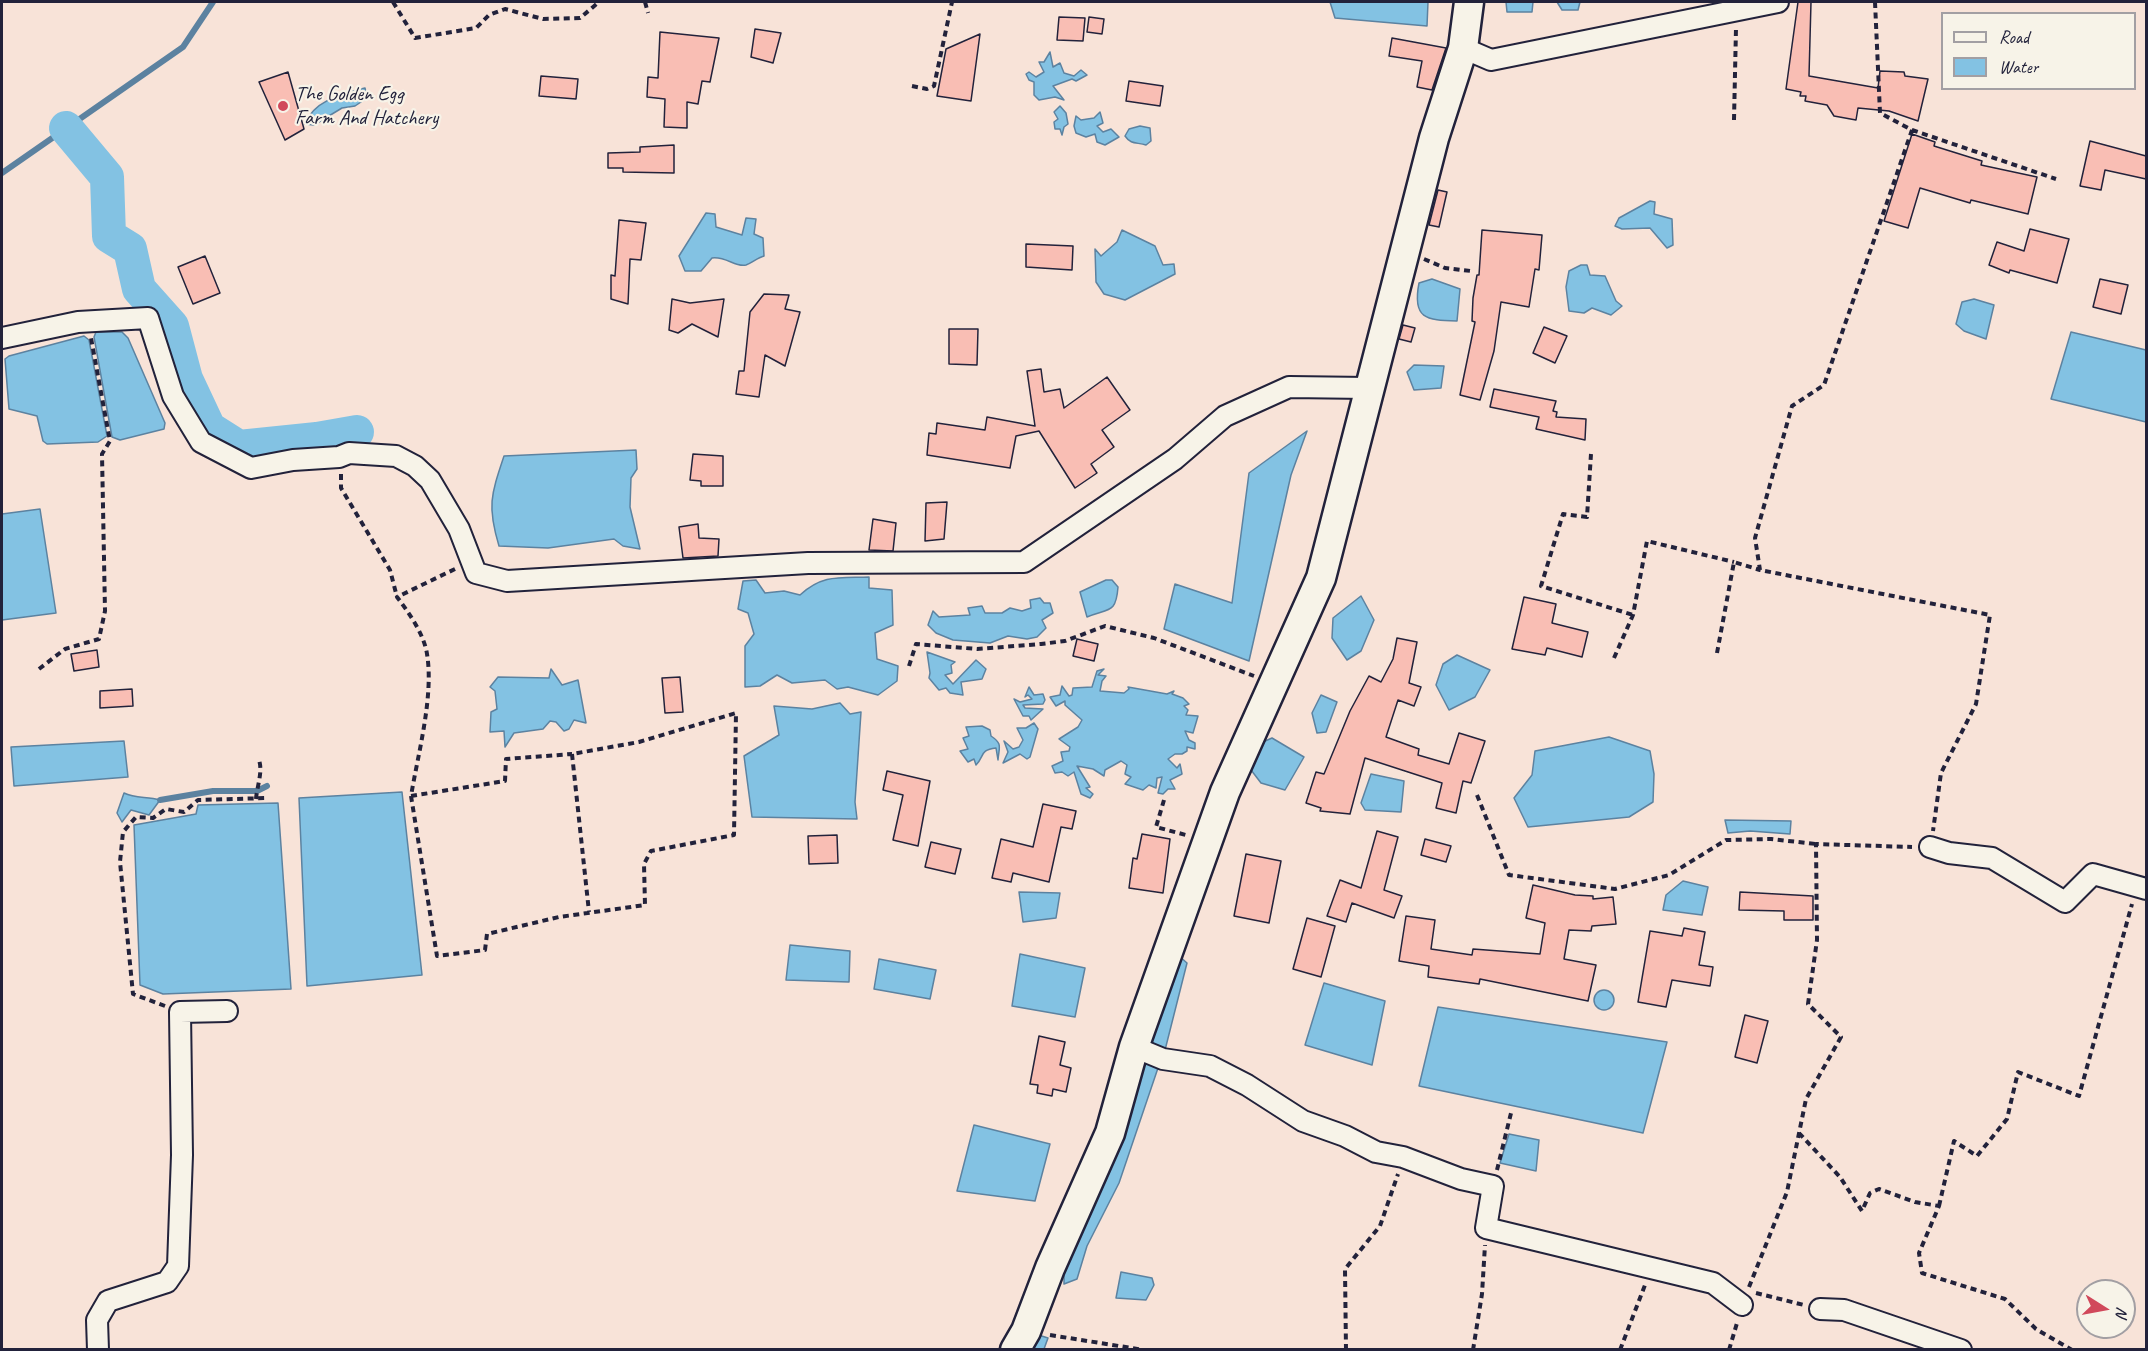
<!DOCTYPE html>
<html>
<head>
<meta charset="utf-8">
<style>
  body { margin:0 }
  #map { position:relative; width:2148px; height:1351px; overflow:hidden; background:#f8e3d8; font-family:Caveat,sans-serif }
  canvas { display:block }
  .frame { position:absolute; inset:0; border:3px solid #22223b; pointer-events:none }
  .legend { position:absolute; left:1941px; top:12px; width:195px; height:78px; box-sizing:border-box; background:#f7f3e8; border:2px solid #a29fa3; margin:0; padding:8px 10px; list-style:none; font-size:18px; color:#22223b }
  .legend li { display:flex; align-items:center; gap:12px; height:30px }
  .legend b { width:30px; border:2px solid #a29fa3 }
  .north { position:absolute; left:2076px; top:1279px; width:60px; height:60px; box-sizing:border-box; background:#f7f3e8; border:2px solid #a29fa3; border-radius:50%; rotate:101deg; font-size:16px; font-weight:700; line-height:24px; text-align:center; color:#22223b }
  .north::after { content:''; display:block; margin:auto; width:21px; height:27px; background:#d1495b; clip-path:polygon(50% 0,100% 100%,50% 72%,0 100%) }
</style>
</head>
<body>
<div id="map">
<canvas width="2148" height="1351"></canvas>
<div class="frame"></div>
<ul class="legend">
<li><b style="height:8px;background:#f7f3e8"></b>Road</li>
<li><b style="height:16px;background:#83c2e3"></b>Water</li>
</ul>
<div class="north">N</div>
</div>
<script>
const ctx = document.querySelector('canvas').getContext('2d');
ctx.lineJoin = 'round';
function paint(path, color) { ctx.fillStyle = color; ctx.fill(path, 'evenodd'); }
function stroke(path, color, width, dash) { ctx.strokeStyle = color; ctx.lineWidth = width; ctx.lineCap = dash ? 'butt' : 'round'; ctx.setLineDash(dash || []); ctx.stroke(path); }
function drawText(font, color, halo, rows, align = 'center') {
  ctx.font = font + ' Caveat,sans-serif'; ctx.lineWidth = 4.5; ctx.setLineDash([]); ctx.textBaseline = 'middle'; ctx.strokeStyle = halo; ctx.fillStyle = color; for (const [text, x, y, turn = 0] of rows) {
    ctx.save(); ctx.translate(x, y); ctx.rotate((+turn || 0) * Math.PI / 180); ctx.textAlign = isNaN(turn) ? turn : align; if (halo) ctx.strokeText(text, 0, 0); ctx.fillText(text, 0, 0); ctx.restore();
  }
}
const water = new Path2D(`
  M1330,2H1428L1427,26L1335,18Z
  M1506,2H1533L1532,12H1507Z
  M1557,2H1580L1578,10H1562Z
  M1050,52L1053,67L1060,63L1064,73L1074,76L1081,70L1087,75L1076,81L1072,79L1053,86L1064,100L1055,97L1039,100L1034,95V82L1029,80L1026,74L1029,72L1036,77L1044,72L1039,62H1044Z
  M365,88L367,98L355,106L342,108L314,125L305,124C314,100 343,94 365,88Z
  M1060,106L1066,113L1068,124L1064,127L1062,135L1060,129H1055L1054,122L1058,119L1054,112Z
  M1100,112L1103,123L1097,126L1103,132L1111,129L1119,137L1105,145L1097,142L1095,134L1086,137L1076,133L1074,126L1076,116L1081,120L1094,118Z
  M1140,126L1150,128L1151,141L1146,145C1137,142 1131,145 1125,136L1129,129Z
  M1650,201L1655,202L1654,214L1672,219L1673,245L1667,248L1650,228L1622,229L1615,226L1619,218Z
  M706,213L715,214L716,227L742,235L746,218L756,219L754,234L763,238L764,256C757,258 752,263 746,265C736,268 726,256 712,258L701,271H685L679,256Z
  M1122,230L1155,246L1163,265L1174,264L1175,274L1125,300L1104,294L1096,282L1095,249L1101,256L1117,242Z
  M1581,265H1587L1590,275L1605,276L1616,301L1622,306L1611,315L1592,308L1584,313L1569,311L1566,287L1569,271Z
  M1432,279L1460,289L1457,321C1426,320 1412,319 1419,283Z
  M1974,299L1994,305L1986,339L1964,331L1956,324L1962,302Z
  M96,332H122L128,338L165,423L164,429L120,440L112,437L94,337Z
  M2071,332L2146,350V422L2051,399Z
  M84,336L89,340L107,436L98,442L47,444L43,441L37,416L9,409L5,359L9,356Z
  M1414,365L1444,366L1441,388L1414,390L1407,372Z
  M1307,431L1291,475L1249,661L1164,629L1175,584L1232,603L1249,473Z
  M636,450L637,469L631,478L630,507L640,549L623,546L614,539L548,548L499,546C487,506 491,495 504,456Z
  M40,509L56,613L2,620V514Z
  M869,577V588L892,590L893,625L875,633L877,659L898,666L897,681L878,695L848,687L837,689L825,680L792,683L777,675L760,686L745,687V646L754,634L748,613L738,609L743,581L756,580L765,593L784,591L800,595C823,574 840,578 869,577Z
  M1106,580H1112L1118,587C1116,614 1109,608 1087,617L1080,592Z
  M1361,596L1374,620L1361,651L1347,660L1332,638L1333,618Z
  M1040,598L1044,603H1050L1053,613L1042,620L1046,628L1037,637L1027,639L1008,636L990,643L953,640L936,633L928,625L933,611L939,617L970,615L968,608L982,606L985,613H1002L1010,608L1022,611L1031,608L1030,600Z
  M927,652L955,662L951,665L952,673L945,675L953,684L976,660L986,669L982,679L961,682L963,695L950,693L946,688L939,690L929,678L930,673Z
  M1457,655L1490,670L1475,697L1449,710L1436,685L1443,664Z
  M551,669L562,685L578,680L586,723L574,720L569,729L564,731L556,722L550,721L543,729L514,733L505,747L504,731L490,732L491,712L497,709L495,691L490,687L498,677L549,678Z
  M1104,669L1098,675L1106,676L1102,681L1100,691L1124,693L1129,689L1128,687L1167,694L1174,691L1172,694L1183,698L1189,704L1184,706L1188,710L1186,715L1198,716L1193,733L1185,731L1189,740L1195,743V749L1187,747V751L1182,754H1175L1168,759L1177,768L1180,764L1182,774L1170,780L1175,789H1168L1163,794L1158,793L1162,777L1157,778L1156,788L1149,785L1143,790L1125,784L1131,777L1125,774L1127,765L1121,761L1105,770L1104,776L1093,769L1077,766L1090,787L1086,788L1093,794L1090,798L1081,794L1074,772L1068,776L1062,772L1055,773L1052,766L1063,761L1061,752L1069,751L1070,747L1059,739L1078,727L1082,720L1065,705V701L1056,706L1050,697L1060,695L1062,686L1069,696L1072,695L1073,688L1092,687L1097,671Z
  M1029,687L1034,695L1043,694L1045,700L1043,704L1023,705L1025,708L1043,709L1031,720L1029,716H1023L1014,699L1020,702L1032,699L1028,695L1025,697Z
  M1321,695L1337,702L1326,732L1317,733L1312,713Z
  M840,703L850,714L861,712L855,802L857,819L752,817L744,756L779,735L774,706L812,709Z
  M1034,723L1038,729L1030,757L1027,759L1020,754L1003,763L1008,752L1004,741L1013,749L1019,747L1023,740L1017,728H1026Z
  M982,726L990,730L991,736C1003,744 999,747 998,760L996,748C979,750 985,756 976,765L974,759L968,762L960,751L968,749L963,738L969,736L966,727Z
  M1609,737L1650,751L1654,774L1653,802L1629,817L1528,827L1514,798L1532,775L1535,751Z
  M1272,738L1304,757L1285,790L1261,783L1248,766L1256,745Z
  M124,741L128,777L14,786L11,747Z
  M1371,774L1404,781L1401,812L1365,810L1361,803Z
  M402,792L422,975L307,986L299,798Z
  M124,793C136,799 147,796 160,800L149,815L131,810L122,822L117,813Z
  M278,803L291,989L163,994L140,985L134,825L196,814L198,805Z
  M1725,820L1791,821L1790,834L1750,831L1728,833Z
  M1683,881L1708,887L1702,915L1663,910L1666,895Z
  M1019,892L1060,893L1056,918L1023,922Z
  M790,945L850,951L849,982L786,980Z
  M1020,954L1085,968L1075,1017L1012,1006Z
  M1178,955L1187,963L1163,1058L1149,1053Z
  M879,959L936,970L930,999L874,989Z
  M1324,983L1385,1001L1372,1065L1305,1045Z
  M1594 1000a10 10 0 1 1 20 0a10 10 0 1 1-20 0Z
  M1438,1007L1667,1042L1643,1133L1419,1086Z
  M1144,1064L1159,1065L1119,1183L1087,1246L1077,1279L1064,1284V1264Z
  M974,1125L1050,1144L1035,1201L957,1191Z
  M1509,1134L1539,1140L1536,1171L1500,1163Z
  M1121,1272L1152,1278L1154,1285L1146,1300L1116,1298Z
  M1026,1331L1048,1338L1044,1349L1019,1350Z`);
const stream = new Path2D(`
  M2,173L183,47L213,2
  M160,800L213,791H257L267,786`);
const river = new Path2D(`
  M66,128L107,177L109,236L130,249L139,289L172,326L186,379L209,428L239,447L317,439L357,432`);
const building = new Path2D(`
  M1798,2H1811L1809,76L1878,88L1880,71L1904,72L1905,76L1928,79L1918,121L1889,111L1858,108L1856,120L1834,116L1827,105L1805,101L1806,96H1800L1801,92L1786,89Z
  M1059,17L1085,18L1083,41L1057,40Z
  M1089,17L1104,19L1102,34L1087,32Z
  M755,29L781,33L773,63L751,57Z
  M660,32L719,38L710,82L702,81L698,104L687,102V128L664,127L665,99L647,97L648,77L658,78Z
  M980,34L971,101L937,96L946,49Z
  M1392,38L1446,48L1432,90L1417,87L1422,61L1389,56Z
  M288,72L304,129L285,140L259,82Z
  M541,76L578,79L576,99L539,96Z
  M1129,81L1163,86L1160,106L1126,101Z
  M1912,134L1935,142L1934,146L1982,161L1981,165L2037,177L2028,214L1971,200L1970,203L1920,188L1908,228L1884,221Z
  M2090,141L2146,156V179L2105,170L2101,190L2080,186Z
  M674,145V173L623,172V168H608V153L640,152V147Z
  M1438,190L1447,192L1439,227L1429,225Z
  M619,220L646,223L641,260L630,259L628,304L611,299V275L615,276Z
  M2030,229L2069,239L2057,283L2010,270L2009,273L1989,265L1997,242L2024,251Z
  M1482,230L1542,235L1539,270L1535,269L1529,307L1501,302L1494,351L1480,400L1460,395L1475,322L1472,321L1473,298L1477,275H1479Z
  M1026,244L1073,246L1072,270L1026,267Z
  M205,256L220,293L193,304L178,267Z
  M2100,279L2128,285L2121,314L2093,307Z
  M764,294L789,295L785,309L800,312L785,366L765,355L759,397L736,394L739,371H744L750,312Z
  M672,299L690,303L724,299L718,337L692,324L678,333L669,330Z
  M1403,325L1415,328L1411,342L1399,339Z
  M1544,327L1567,336L1555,363L1533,353Z
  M949,329H978L977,365L949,364Z
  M1041,369L1044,392L1060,389L1064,408L1107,377L1130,410L1102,430L1114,447L1091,464L1097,473L1075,488L1039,431L1016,436L1010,468L927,455L929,433L936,434L937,423L985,430L987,417L1035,426L1027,371Z
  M1494,389L1556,401L1553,411L1557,412L1556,417L1586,419L1585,440L1536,429L1539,417L1490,407Z
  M693,454L723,456V486H701V481L690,480Z
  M947,502L944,539L925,541L926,503Z
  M873,519L896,523L893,551L869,550Z
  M698,524L699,538L719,539L718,556L683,558L679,527Z
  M1524,597L1556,604L1552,623L1588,632L1582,657L1547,648L1545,655L1512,649Z
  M1397,638L1417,642L1409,683L1421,687L1414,706L1398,700L1386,737L1419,749L1418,755L1449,764L1459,733L1485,741L1471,783L1463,781L1456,813L1436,808L1442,783L1365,758L1350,814L1320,811L1321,808L1306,803L1316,772L1324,774L1350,711L1369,676L1381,682L1393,659Z
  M1077,639L1098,644L1094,661L1073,656Z
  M97,650L99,667L74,671L71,654Z
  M680,677L683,712L665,713L662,678Z
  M132,689L133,706L100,708V691Z
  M887,771L930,781L918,846L893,840L903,795L883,790Z
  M1043,804L1076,811L1072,829L1061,827L1049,882L1013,873L1011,882L992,878L1001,839L1033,847Z
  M1377,831L1398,837L1384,890L1402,896L1394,918L1352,903L1346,922L1327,916L1340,880L1361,888Z
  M1142,834L1170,839L1163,893L1129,888L1133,858L1137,859Z
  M837,835L838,863L809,864L808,836Z
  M1425,839L1451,846L1446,862L1421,855Z
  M931,842L961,849L955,874L925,867Z
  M1246,854L1281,861L1269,923L1234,916Z
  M1533,885L1575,895L1593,896V899L1613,897L1616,924L1592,926L1591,931L1569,930L1564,959L1596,965L1588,1001L1480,979L1479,984L1428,977L1429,966L1399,961L1406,916L1435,920L1431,949L1472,955L1473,949L1540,954L1545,923L1526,918Z
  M1740,892L1813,896V920H1784V911L1739,910Z
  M1307,918L1335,926L1321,977L1293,969Z
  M1684,928L1705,932L1699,965L1713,967L1710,986L1672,980L1666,1007L1638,1002L1650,931L1682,936Z
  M1745,1015L1768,1021L1757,1063L1735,1057Z
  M1039,1036L1065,1042L1060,1065L1071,1068L1066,1092L1053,1089L1052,1096L1037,1093L1038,1085L1030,1084Z`);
const path = new Path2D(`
  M393,2L415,38L476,28L489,15L505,9L543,19L580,18L599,2
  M645,2L648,13
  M1875,2L1880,113L1912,130L1824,385L1792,406L1755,538L1760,570L1990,615L1976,704L1941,773L1933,831
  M912,86L927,89L934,86L952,2
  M1734,120L1736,28
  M1912,130L2056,179
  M1424,259L1445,268L1471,271
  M1591,454L1587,517L1563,514L1541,586L1633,615
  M341,474V488L390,570L397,597
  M455,569L397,597C409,613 424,634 427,654C434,696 418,754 411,796L505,781L506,759L572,754
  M1717,653L1734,562L1760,570
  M1614,658L1633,615L1647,541L1734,562
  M909,666L916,644L977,649L1041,644L1065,641L1105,626L1154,638L1254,676
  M39,669L65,649L99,639L105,611L102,454L110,441L91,338
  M1477,795L1509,875L1615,889L1669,875L1726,840L1771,839L1816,844
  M411,796L437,956L485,950L487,934L559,917L645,905L644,864L651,851L734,835L736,713L639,742L572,754L589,912
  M256,799C257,786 263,772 259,760
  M1164,800L1156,827L1186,835
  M165,1006L133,994L120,862L123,832L136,817L153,818L166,809L184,812L198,800L268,798
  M1799,1133L1840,1177L1862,1211L1870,1193L1879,1189L1915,1202L1939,1206L1919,1253L1922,1273L2005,1299L2036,1329L2072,1350
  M1497,1170L1512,1109
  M1939,1206L1954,1141L1977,1156L2007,1119L2018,1072L2079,1096L2132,904
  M1749,1287L1787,1192L1806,1099L1841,1037L1808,1004L1817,940L1816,844L1912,847
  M1756,1293L1804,1305
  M1050,1335L1144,1350
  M1346,1350L1345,1269L1380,1226L1398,1174
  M1473,1350L1482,1294L1485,1245
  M1620,1350L1645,1285
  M1729,1350L1737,1323`);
const street = new Path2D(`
  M1463,48L1491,60L1778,2
  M2,338L78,322L148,318L173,396L201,442L251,468L293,460L339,457L349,453L396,456L415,466L430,480L459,529L476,573L507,581L808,563L1024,562L1175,459L1225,416L1289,387L1368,388
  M1930,847L1949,853L1992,858L2065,902L2093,874L2146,889
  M1134,1047L1163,1059L1210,1066L1247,1085L1303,1121L1345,1136L1376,1152L1403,1157L1461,1179L1493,1186L1486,1228L1713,1283L1742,1305
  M1820,1309L1844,1310L1961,1350
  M98,1350L97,1320L108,1301L167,1282L178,1266L182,1155L180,1012L227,1011`);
const secondary = new Path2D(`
  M1015,1350L1026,1331L1050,1268L1110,1133L1134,1047L1225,792L1321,578L1434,138L1463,48L1469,2`);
const markers = [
  [283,106,6,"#d1495b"]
];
const poiNames = [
  ["The Golden Egg",295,94],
  ["Farm And Hatchery",295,118]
];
paint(water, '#83c2e3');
stroke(water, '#5c82a0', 1.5);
stroke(stream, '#5c82a0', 6);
stroke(river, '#83c2e3', 34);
paint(building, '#f9beb4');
stroke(building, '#22223b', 1.5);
stroke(street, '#22223b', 24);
stroke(secondary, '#22223b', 33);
stroke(path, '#22223b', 4, [6, 4.5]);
stroke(street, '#f7f3e8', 20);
stroke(secondary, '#f7f3e8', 28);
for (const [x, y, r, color] of markers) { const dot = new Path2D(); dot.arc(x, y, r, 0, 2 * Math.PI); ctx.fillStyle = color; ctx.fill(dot); stroke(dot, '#f7f3e8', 2); }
drawText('21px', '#22223b', '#f7f3e8', poiNames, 'left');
</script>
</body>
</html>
